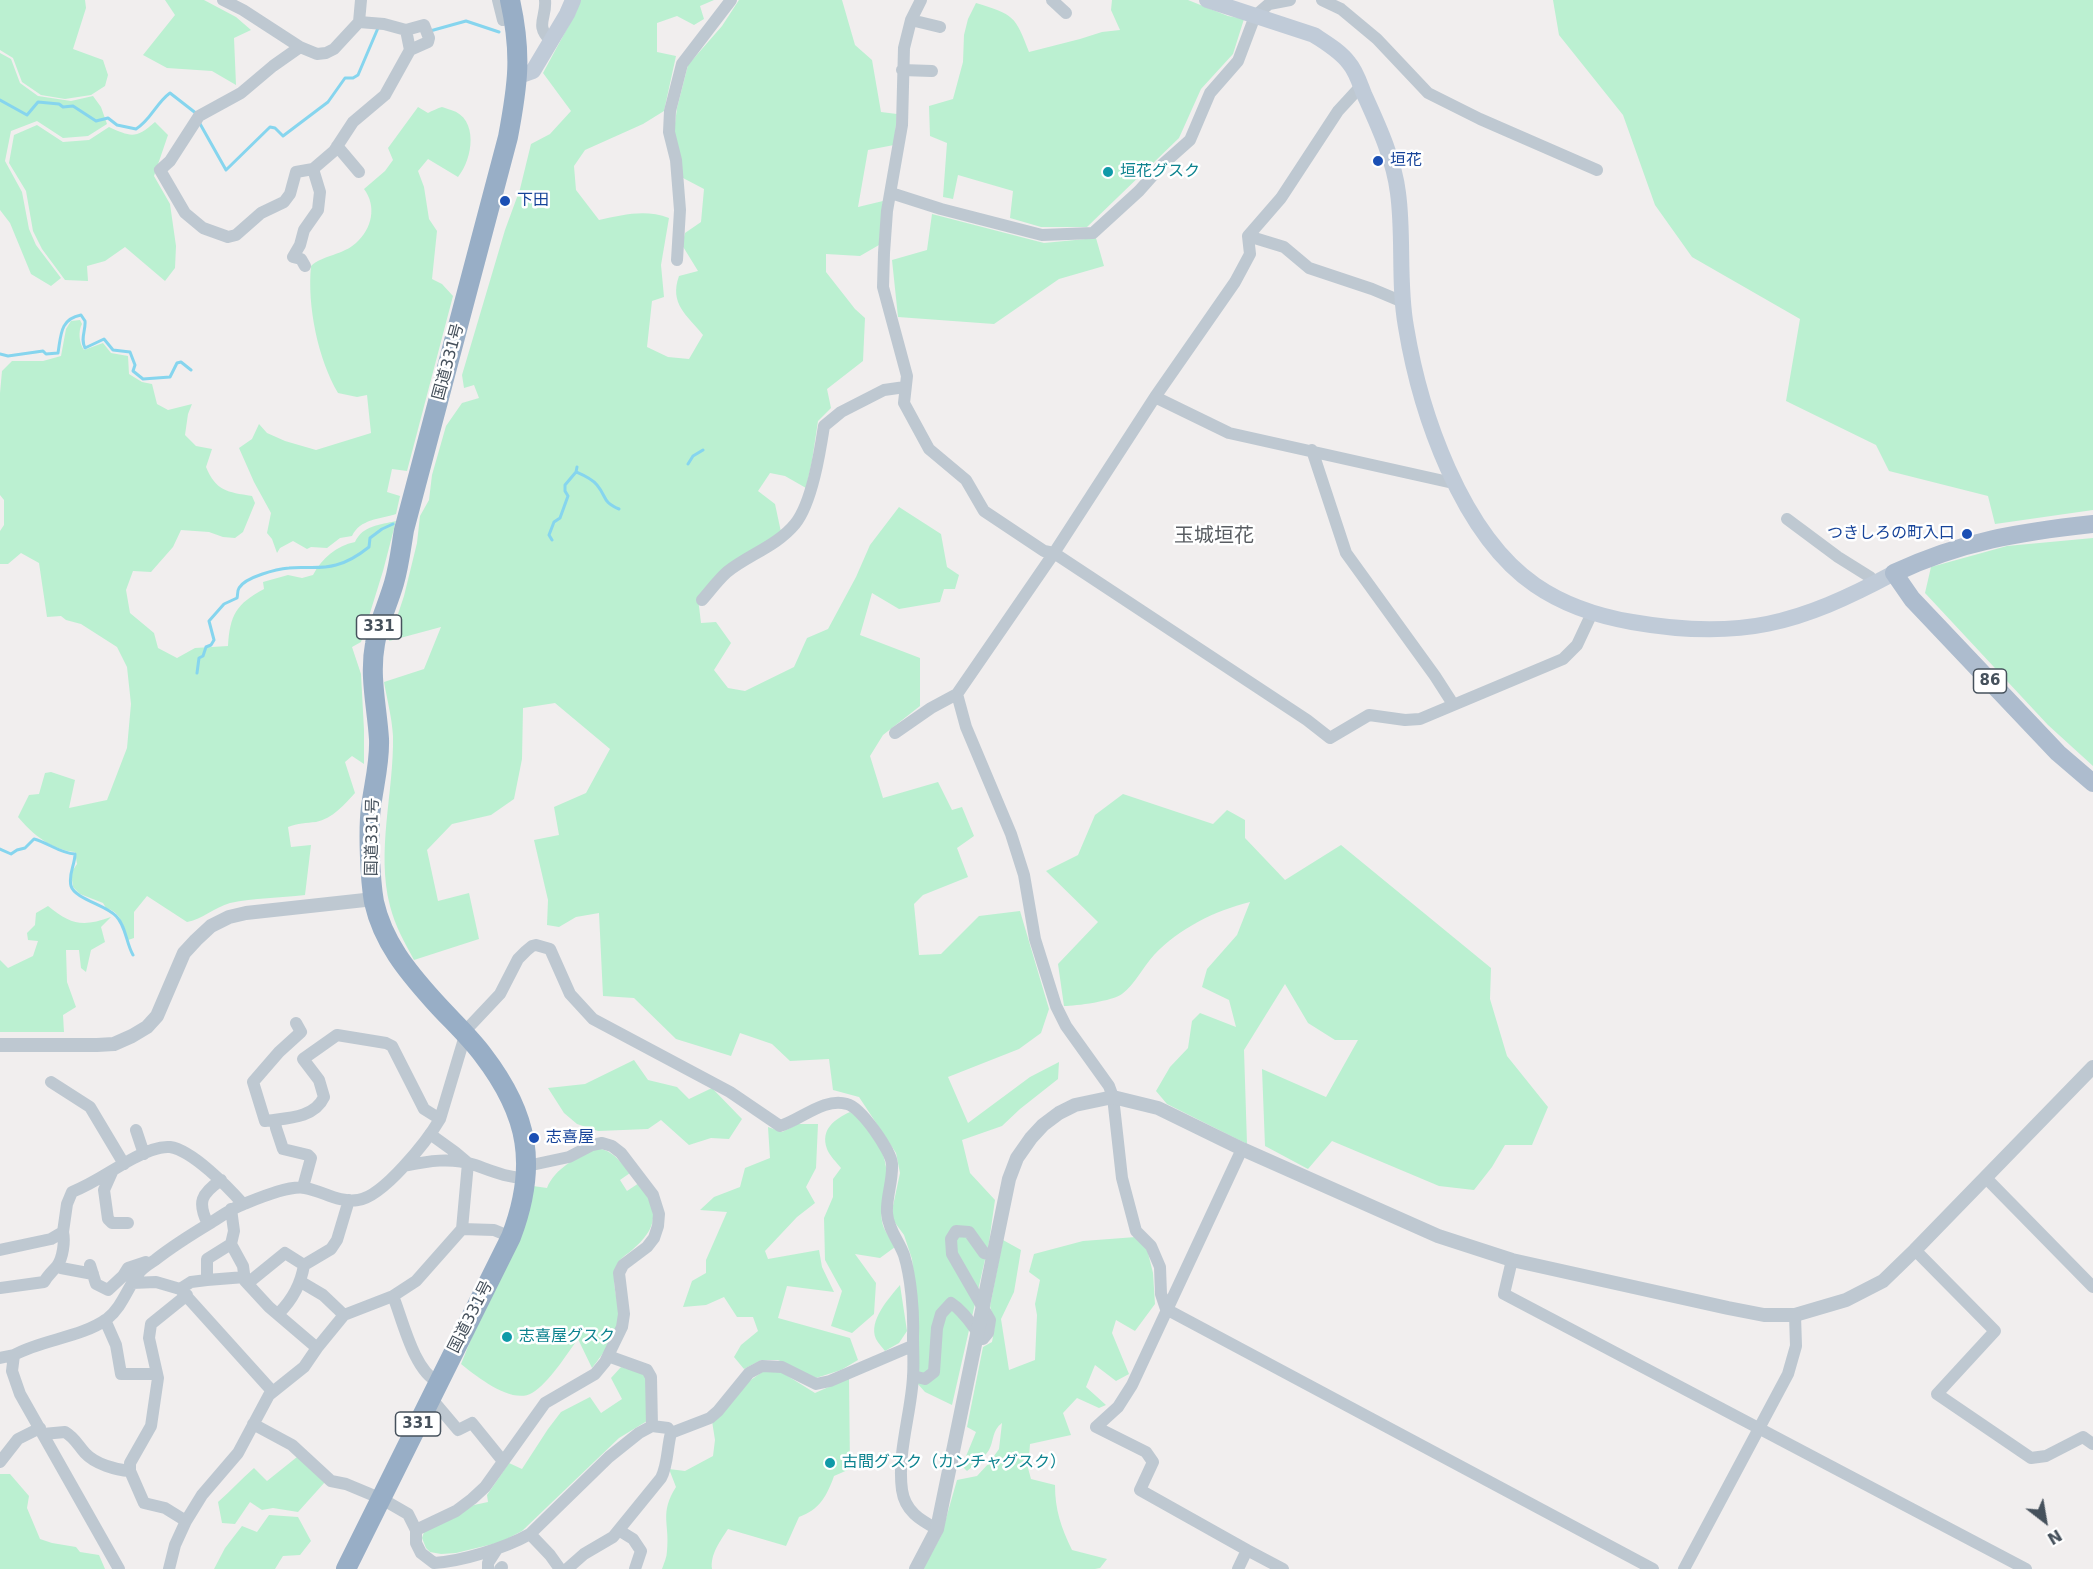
<!DOCTYPE html>
<html>
<head>
<meta charset="utf-8">
<style>
  body { margin:0 }
  #map { position:relative; width:2093px; height:1569px; overflow:hidden; background:#f1eeee; font-family:"DejaVu Sans",sans-serif }
  canvas { display:block }
  .north { position:absolute; left:2015px; top:1491px; width:60px; height:60px; -webkit-text-stroke:4px #fff; paint-order:stroke; rotate:149deg; font-size:16px; font-weight:700; line-height:24px; text-align:center; color:#46515c }
  .north::after { content:''; display:block; margin:auto; width:21px; height:27px; background:#46515c; clip-path:polygon(50% 0,100% 100%,50% 72%,0 100%) }
</style>
</head>
<body>
<div id="map">
<canvas width="2093" height="1569"></canvas>
<div class="north">N</div>
</div>
<script>
const ctx = document.querySelector('canvas').getContext('2d');
ctx.lineJoin = 'round';
function paint(path, color) { ctx.fillStyle = color; ctx.fill(path, 'evenodd'); }
function stroke(path, color, width, dash) { ctx.strokeStyle = color; ctx.lineWidth = width; ctx.lineCap = dash ? 'butt' : 'round'; ctx.setLineDash(dash || []); ctx.stroke(path); }
function drawText(font, color, halo, rows, align = 'center') {
  ctx.font = font + ' "DejaVu Sans","Noto Sans JP",sans-serif'; ctx.lineWidth = 5; ctx.setLineDash([]); ctx.textBaseline = 'middle'; ctx.strokeStyle = halo; ctx.fillStyle = color; for (const [text, x, y, turn = 0] of rows) {
    ctx.save(); ctx.translate(x, y); ctx.rotate((+turn || 0) * Math.PI / 180); ctx.textAlign = isNaN(turn) ? turn : align; if (halo) ctx.strokeText(text, 0, 0); ctx.fillText(text, 0, 0); ctx.restore();
  }
}
const green = new Path2D(`
  M0,0H85L86,8L73,49L103,60L108,75L105,86L91,95L65,99L41,95L22,82L13,58L0,50Z
  M165,0H204L236,17L251,30L234,38L236,85L212,71L167,68L143,55L175,15Z
  M579,0H714L700,6L704,19L694,25L677,16L657,23V52L676,56L664,111L643,124L585,150L574,166L576,190L599,220C623,215 645,209 669,218L661,265L664,297L652,301L647,347L668,357L689,359L703,335C687,315 669,304 679,276L698,271L682,245L685,233L701,222L704,189L683,178L674,131L677,108L688,65L722,26L739,0H842L855,45L872,60L881,112L897,114L894,145L868,150L858,207L883,201L879,245L860,256L826,254V272L855,309L865,318L863,361L827,389L831,408L818,421L812,461L806,488L785,476L770,473L758,491L775,504L781,532L698,598L701,623L716,622L731,643L714,670L728,688L745,691L794,667L807,638L828,629L856,577L870,545L899,507L941,534L947,567L959,575L955,589H944L940,602L899,609L872,593L860,635L920,658V706L883,735L870,756L883,798L938,782L952,810L962,807L974,836L957,848L968,877L923,895L914,904L919,955L941,954L979,916L1020,911L1049,1009L1041,1033L1019,1049L948,1077L968,1123L1030,1077L1059,1062L1058,1079L1020,1109L1002,1126L962,1140L970,1173L995,1200L989,1242L952,1405L925,1392L917,1383V1305L912,1259L904,1235L893,1220V1206L900,1173L896,1153L859,1097L833,1090L829,1059L790,1061L772,1044L740,1033L731,1056L676,1039L634,998L603,996L599,913L576,917L559,927L547,925L548,900L534,840L559,835L554,807L586,793L610,749L555,703L523,708L522,759L514,799L491,815L452,824L427,850L438,901L469,893L479,939L414,960C405,943 395,926 390,906C376,850 394,793 393,736C392,718 387,699 384,682L424,669L441,627L389,641L404,596L417,543L420,516L429,500L432,475L446,426L462,403L479,398L474,385L464,388L462,375L505,230L520,189L531,144L550,134L571,111L543,73L576,12Z
  M1112,0H1188L1228,16L1244,19L1233,54L1201,89L1179,138L1087,227H1041L1010,218L1013,191L958,175L953,199L943,197L947,143L930,136L929,106L953,99L963,62L964,35L968,19L976,3C1014,15 1015,15 1029,52L1080,39L1102,32L1120,30L1111,10Z
  M1553,0H2093V510L1995,524L1988,496L1889,471L1876,445L1786,401L1800,319L1692,257L1655,205L1623,115L1559,35Z
  M0,53L11,59L20,83L38,96L71,101L93,96L101,107L107,124L88,136L63,138L37,121L11,131L5,161L22,192L29,229L36,245L61,278L51,286L31,274L10,223L0,210Z
  M418,107L428,113C432,111 438,108 442,107C443,107 450,110 451,110C479,118 473,159 458,177L428,159L418,171L424,187L429,219L437,231L432,279L442,284L453,296L407,471L392,469L387,492L400,496L396,514C380,519 360,519 352,536L340,538L327,548L311,547L307,549L293,541L280,548L277,553L272,539L267,533L271,513L254,482L239,448L252,439L259,424L267,433L285,441L316,450L371,433L367,395L357,397L338,393C318,359 307,306 311,266C323,255 343,255 356,243C372,229 377,206 364,189L385,171L393,160L388,148Z
  M155,122L168,135L154,176L170,204L176,246L175,268L165,281L125,247L105,261L87,266L88,281L65,280L42,249L33,231L26,191L9,163L14,135L37,125L63,142L89,140L109,127C131,137 136,139 155,122Z
  M932,214L1044,243L1096,238L1104,266L1059,279L994,324L898,317L892,260L927,250Z
  M80,320L82,324C78,331 79,343 84,350L103,343L111,353L128,356L129,374L142,382L152,384L157,404L168,410L192,404L188,414L185,435L196,446L212,449L206,467C216,491 227,492 252,496L255,503L243,532L235,538L223,537L209,532L181,530L173,547L151,572L133,571L126,590L130,613L154,633L158,648L177,658L195,648L228,646C230,615 236,604 264,589L263,582L288,575L302,578L313,575C322,558 336,546 355,542C363,525 380,525 396,521L383,571L361,642L352,647L361,674L364,730V764L352,756L345,762L355,793C345,804 332,819 316,822C306,823 298,823 288,827L291,847L311,845L305,895C280,898 254,898 230,903C215,907 201,920 187,922L147,896L134,912V938L128,940C124,927 121,912 106,908L103,903L80,894L73,887L71,873L77,864L75,852C52,850 33,835 18,817L29,795L39,794L45,773L51,772L75,780L69,808L107,800L127,748L131,704L127,667L117,647L81,624L66,620L61,616L47,617L39,563L21,553L8,564H0V531L4,525V500L0,495V393L2,371L12,361H43L61,356L66,329L71,321Z
  M2093,538V766L2048,725L1925,593L1931,567L2007,546Z
  M1123,794L1213,824L1227,810L1245,820V838L1285,880L1341,845L1491,968L1490,999L1507,1056L1548,1107L1532,1145H1505L1492,1167L1474,1190L1439,1186L1332,1141L1308,1169L1265,1146L1262,1069L1326,1097L1358,1040H1335L1308,1023L1285,984L1244,1050L1247,1144L1167,1104L1156,1091L1170,1067L1188,1048L1192,1021L1200,1013L1236,1027L1229,1000L1202,987L1207,969L1237,935L1250,902C1214,911 1180,928 1154,955C1143,967 1135,984 1122,994C1113,1001 1076,1006 1064,1006L1058,964L1098,922L1046,871L1078,855L1095,815Z
  M48,906C71,925 83,927 111,917L101,927L105,942L91,950L86,972L81,968L79,950H66L67,982L76,1007L63,1015L64,1032H0V960L8,968L33,956L38,941L28,940L27,933L35,925L36,913Z
  M634,1060L648,1080L677,1087L689,1099L712,1088L742,1119L729,1139L711,1138L689,1145L661,1120L648,1129L598,1131L577,1124L564,1113L548,1088L585,1084Z
  M850,1112C875,1128 891,1159 886,1189C884,1199 880,1211 882,1221C883,1230 891,1239 895,1247L880,1258L855,1254L876,1283L874,1314L852,1333L831,1326L842,1291L825,1260L824,1218L833,1197V1179L841,1168C837,1163 829,1155 827,1149C820,1129 835,1119 850,1112Z
  M798,1124H818L816,1168L806,1187L815,1203L797,1217L765,1251L768,1259L819,1250L822,1267L834,1292L787,1286L778,1318L850,1338L858,1360L841,1370L816,1378L778,1360H761L744,1369L734,1357L741,1345L758,1331L753,1317H737L724,1297L706,1305L683,1307L692,1281L706,1273V1260L727,1212L700,1210L714,1197L740,1187L745,1168L770,1158L768,1127L782,1132Z
  M594,1148C612,1149 619,1160 630,1173L620,1180L627,1191L639,1183C659,1212 659,1227 631,1251C623,1257 616,1261 615,1272C612,1285 618,1300 619,1314C619,1332 603,1354 592,1368L578,1339C566,1355 549,1383 532,1393C512,1405 476,1376 461,1364L533,1186L547,1188C555,1168 577,1158 594,1148Z
  M1136,1237L1147,1249L1153,1273L1155,1304L1135,1331L1116,1320L1112,1333L1129,1374L1116,1381L1095,1365L1086,1387L1106,1405L1099,1408L1077,1398L1063,1413L1071,1435L1030,1444L1028,1468L1031,1479L1055,1485C1055,1510 1061,1527 1072,1550L1107,1559L1100,1568L1095,1569H923L941,1536L957,1480L977,1476L989,1463L999,1449L1002,1423C992,1430 994,1441 989,1450C984,1458 974,1465 967,1471L962,1466L976,1432L967,1427L983,1347L992,1342L995,1325L990,1306L1003,1240L1021,1250L1014,1292L1001,1319L1009,1370L1035,1360L1037,1315L1035,1304L1040,1280L1029,1272L1034,1254L1083,1241Z
  M900,1285L907,1331L899,1343L885,1351C882,1347 878,1343 876,1339C868,1321 889,1298 900,1285Z
  M621,1367L640,1372L646,1377L647,1421L619,1438L522,1531L501,1542L456,1553L441,1554L430,1552L426,1548L422,1538L424,1532L474,1505L488,1502L487,1495L509,1463L522,1469L548,1429L561,1412L590,1397L601,1413L622,1399L611,1378Z
  M765,1370H778L815,1393L849,1378L850,1469L834,1476C827,1496 819,1510 799,1517L786,1546L728,1529C721,1540 710,1554 712,1569H662C664,1563 667,1557 667,1551C670,1523 659,1514 676,1487L669,1469L685,1471L713,1456L715,1440L712,1421L748,1382Z
  M297,1457L325,1482L298,1512L273,1508L262,1510L250,1502L235,1524L222,1523L218,1502C231,1491 241,1479 254,1468L267,1481Z
  M0,1474H10L29,1496L27,1508L40,1539L52,1543L76,1547L80,1552L99,1555L105,1569H0Z
  M269,1515L298,1517L311,1541L300,1555L283,1556L275,1569H214L225,1548L242,1526L257,1532Z`);
const stream = new Path2D(`
  M430,31L466,21L499,32
  M0,100L27,115L38,102L59,104L63,107L73,106L96,121L108,118L117,125L136,129C151,120 156,103 170,93L197,114
  M199,122L226,170L270,127L275,128L283,136L328,102L345,78H353L358,75L378,28
  M0,354L8,356L43,351L46,354L58,353C61,335 60,319 81,315L85,321C86,330 80,339 85,348L104,339L113,350L130,352L135,365L133,371L143,379L170,377L177,363L181,362L191,370
  M688,464L693,456L703,450
  M577,467L576,472C583,475 591,478 597,485C607,497 602,502 619,509
  M552,540L549,535L554,522L560,518L568,496L565,491V485L576,472
  M197,673L199,658L203,656L206,647L211,645L214,640L209,621L224,604L237,598C238,595 237,591 239,588C245,577 277,569 289,568C305,566 318,570 336,565C348,562 359,555 369,547L370,538L382,529L393,524
  M0,849L11,854L17,850L25,848L34,839C49,843 59,853 75,854C75,865 68,874 71,886C75,899 106,905 116,916C126,926 126,943 133,955`);
const minor = new Path2D(`
  M223,0L243,10L300,47L317,54L326,53L334,49L359,22L361,0
  M498,0L503,20
  M545,0C547,18 534,25 551,41
  M921,0L911,20L904,48L902,125L887,211L884,253L883,287L907,376L904,403L929,449L966,480L984,511L1044,551L1054,553L1307,720L1330,738L1369,715L1405,720L1420,719L1563,659L1577,645L1592,613
  M1052,0L1066,13
  M1322,0L1341,9L1377,39L1428,93L1480,119L1597,170
  M911,20L940,27
  M359,22L384,24L406,30L410,50
  M300,47L273,66L241,93L199,116L170,161L160,170L185,213L203,228L228,237L236,235L261,213L284,202L290,194L296,172L313,169L334,151L353,122L385,95L410,50L428,42L429,38L424,25L406,30
  M902,70L932,71
  M337,146L359,172
  M891,193L941,209L1042,235L1093,233L1139,191L1163,164L1190,140L1210,93L1238,61L1255,16L1269,4L1290,0
  M1248,236L1284,247L1309,268L1372,289L1403,302
  M677,260L680,210L676,160L669,132L670,111L682,64L731,0
  M305,266L301,259L293,257L300,245L304,230L318,210L320,192L313,169
  M1155,397L1229,433L1453,483
  M1312,450L1346,553L1435,676L1453,704
  M1787,519L1838,557L1870,577L1875,583
  M702,600C710,591 718,580 727,572C748,555 777,546 795,524C812,503 820,452 824,426L841,412L884,390L905,387
  M957,694L966,727L1011,834L1024,875L1035,939L1056,1006L1066,1026L1109,1086L1113,1097L1122,1178L1136,1231L1151,1246L1160,1267L1161,1294L1166,1309L1653,1569
  M895,733L931,708L957,694L1054,553L1155,397L1235,282L1250,254L1248,236L1281,198L1338,111L1361,86
  M296,1023L301,1032L279,1052L253,1082L265,1121C285,1118 314,1119 324,1097L319,1080L303,1059L337,1035L386,1043L392,1046L424,1109L440,1119
  M51,1082L90,1107L124,1164
  M275,1120L276,1128L283,1149L308,1155L311,1158L303,1187
  M136,1130L144,1154
  M430,1134L455,1152L468,1163L462,1229
  M404,1166C428,1161 451,1157 475,1165C492,1171 507,1178 526,1178
  M112,1172L104,1190L108,1219L112,1223H128
  M1986,1178L2093,1287
  M231,1209L234,1231L231,1244L243,1266L245,1281L269,1307L317,1348
  M208,1224C197,1202 201,1194 221,1180
  M0,1250L51,1239L63,1232L67,1204L72,1192C95,1183 113,1169 134,1158C143,1153 159,1146 170,1147C192,1150 228,1187 243,1204
  M1915,1250L1995,1331L1937,1394L2031,1458L2046,1456L2083,1437L2093,1444
  M1512,1260L1504,1294L2026,1569
  M58,1265L61,1268L93,1274
  M90,1265L96,1284L108,1290L123,1276L128,1268L146,1262
  M304,1265L331,1249L337,1240L349,1200
  M207,1280L245,1277
  M301,1282L323,1295L344,1315
  M132,1283L156,1282L180,1289L272,1391
  M248,1283L285,1253L304,1265C301,1284 293,1299 279,1313
  M0,1288L44,1282C48,1275 52,1272 57,1266C63,1258 65,1241 63,1232
  M180,1289L191,1282L207,1280V1259L231,1244
  M393,1296C403,1321 414,1371 438,1382
  M105,1320L116,1345L121,1374H157
  M608,1356L647,1370L651,1377L652,1426
  M0,1358L14,1355
  M913,1376L925,1379L934,1372L937,1328L941,1314L951,1303C965,1312 972,1326 983,1339L988,1333L990,1320L952,1254L951,1239L956,1231L969,1232L984,1253L994,1255
  M431,1398L458,1430L472,1423L502,1460
  M253,1424L292,1445L331,1481L346,1484L382,1499L408,1514L416,1530V1543L421,1553L434,1563C463,1561 505,1548 530,1534L609,1457L639,1433L652,1426L668,1428L671,1433C667,1447 668,1465 661,1478L613,1537L584,1554L567,1569
  M671,1433L710,1418L718,1411L749,1373L762,1366L782,1367L816,1384L830,1381L912,1346
  M43,1434L65,1432C74,1437 78,1445 85,1453C95,1464 116,1470 130,1471
  M0,1462L18,1439L40,1428
  M186,1521L165,1508L144,1503L130,1471V1463L151,1426L158,1378L149,1338L151,1324L187,1295
  M416,1530L456,1511L472,1499L485,1487L545,1403L595,1374L605,1362L622,1327L624,1314L619,1273L623,1265L647,1247L654,1238L658,1226L659,1214L653,1195L621,1153L612,1146L602,1143L592,1145L569,1157L527,1166
  M620,1531L633,1539L641,1551L635,1569
  M530,1534L550,1555L560,1569
  M1247,1550L1283,1569
  M119,1569L20,1394L12,1371L14,1355C43,1339 80,1338 107,1319C122,1307 127,1289 138,1274C142,1268 149,1264 155,1260C174,1245 192,1234 212,1222C223,1215 232,1208 244,1204C259,1198 289,1185 305,1188C323,1191 338,1203 358,1200C383,1197 427,1141 440,1119L467,1029L500,994L518,959L526,951L532,946L536,945L550,949L570,994L593,1019L730,1092L780,1126C801,1120 824,1097 847,1104C861,1107 891,1151 892,1164C893,1181 886,1197 887,1213C888,1229 899,1241 904,1255C911,1277 914,1313 913,1336C913,1350 914,1364 913,1377C911,1414 897,1453 902,1490C905,1511 920,1520 937,1529
  M169,1569L175,1545L186,1521L202,1495L238,1453L269,1395L304,1367L317,1348L344,1315L393,1296L416,1281L462,1229L494,1230L511,1237
  M488,1569V1563L497,1549
  M500,1569L502,1567
  M1238,1569L1247,1550L1140,1490L1153,1462L1146,1452L1096,1427L1118,1407L1132,1385L1242,1149
  M1684,1569L1788,1374L1796,1346L1795,1315`);
const tertiary = new Path2D(`
  M0,1045H97L114,1044L132,1036L147,1027L157,1016L184,953L196,940L211,926L229,917L246,913L374,899
  M916,1569L937,1529L1009,1179L1017,1158L1031,1138L1043,1125L1059,1113L1075,1105L1113,1097L1158,1108L1242,1149L1438,1236L1512,1260L1728,1308L1764,1315H1795L1846,1300L1883,1281L1915,1250L2093,1067`);
const secondary = new Path2D(`
  M1207,0L1314,35C1326,43 1340,51 1349,63C1356,71 1360,84 1364,94C1378,125 1394,159 1398,193C1404,237 1398,283 1406,327C1420,412 1461,534 1535,585C1564,605 1597,616 1632,622C1740,641 1799,624 1894,573
  M519,76L533,71L567,14L573,0`);
const primary = new Path2D(`
  M2093,524C2020,532 1962,541 1894,573L1912,599L2058,753L2093,783`);
const trunk = new Path2D(`
  M346,1569L511,1237C538,1166 529,1115 483,1055C469,1036 450,1019 434,1001C407,971 383,942 374,902C370,879 368,830 371,807C374,784 380,762 379,739C377,707 369,676 375,644C378,624 388,604 394,583C399,566 401,548 404,530L508,137C518,84 522,54 510,0`);
const markers = [
  [1378,161,6,"#1a4fb4"],
  [1108,172,6,"#0f9aa8"],
  [505,201,6,"#1a4fb4"],
  [1967,534,6,"#1a4fb4"],
  [534,1138,6,"#1a4fb4"],
  [507,1337,6,"#0f9aa8"],
  [830,1463,6,"#0f9aa8"]
];
const shields = [
  [379,627,45],
  [1990,681,33],
  [418,1424,45]
];
const shieldNames = [
  ["331",379,627],
  ["86",1990,681],
  ["331",418,1424]
];
const transitNames = [
  ["垣花",1390,161],
  ["下田",517,201],
  ["つきしろの町入口",1955,534,"right"],
  ["志喜屋",546,1138]
];
const cultureNames = [
  ["垣花グスク",1120,172],
  ["志喜屋グスク",519,1337],
  ["古間グスク（カンチャグスク）",842,1463]
];
const streetNames = [
  ["国道331号",449,362,-75],
  ["国道331号",373,837,-89],
  ["国道331号",471,1317,-63]
];
const quarterNames = [
  ["玉城垣花",1214,537]
];
paint(green, '#bbf0d1');
stroke(stream, '#86d5ee', 3);
stroke(minor, '#bec8d1', 12);
stroke(tertiary, '#bec8d1', 14);
stroke(secondary, '#c0cbd8', 16);
stroke(primary, '#adbcce', 18);
stroke(trunk, '#98aec6', 20);
for (const [x, y, r, color] of markers) { const dot = new Path2D(); dot.arc(x, y, r, 0, 2 * Math.PI); ctx.fillStyle = color; ctx.fill(dot); stroke(dot, '#fff', 2); }
for (const [x, y, w] of shields) { const box = new Path2D(); box.roundRect(x - w / 2, y - 12, w, 24, 4.5); ctx.fillStyle = '#fff'; ctx.fill(box); stroke(box, '#46515c', 1.5); }
drawText('bold 15px', '#46515c', null, shieldNames);
drawText('16px', '#164399', '#fff', transitNames, 'left');
drawText('16px', '#0d838f', '#fff', cultureNames, 'left');
drawText('16px', '#46515c', '#fff', streetNames);
drawText('20px', '#5a5e63', '#fff', quarterNames);
</script>
</body>
</html>
